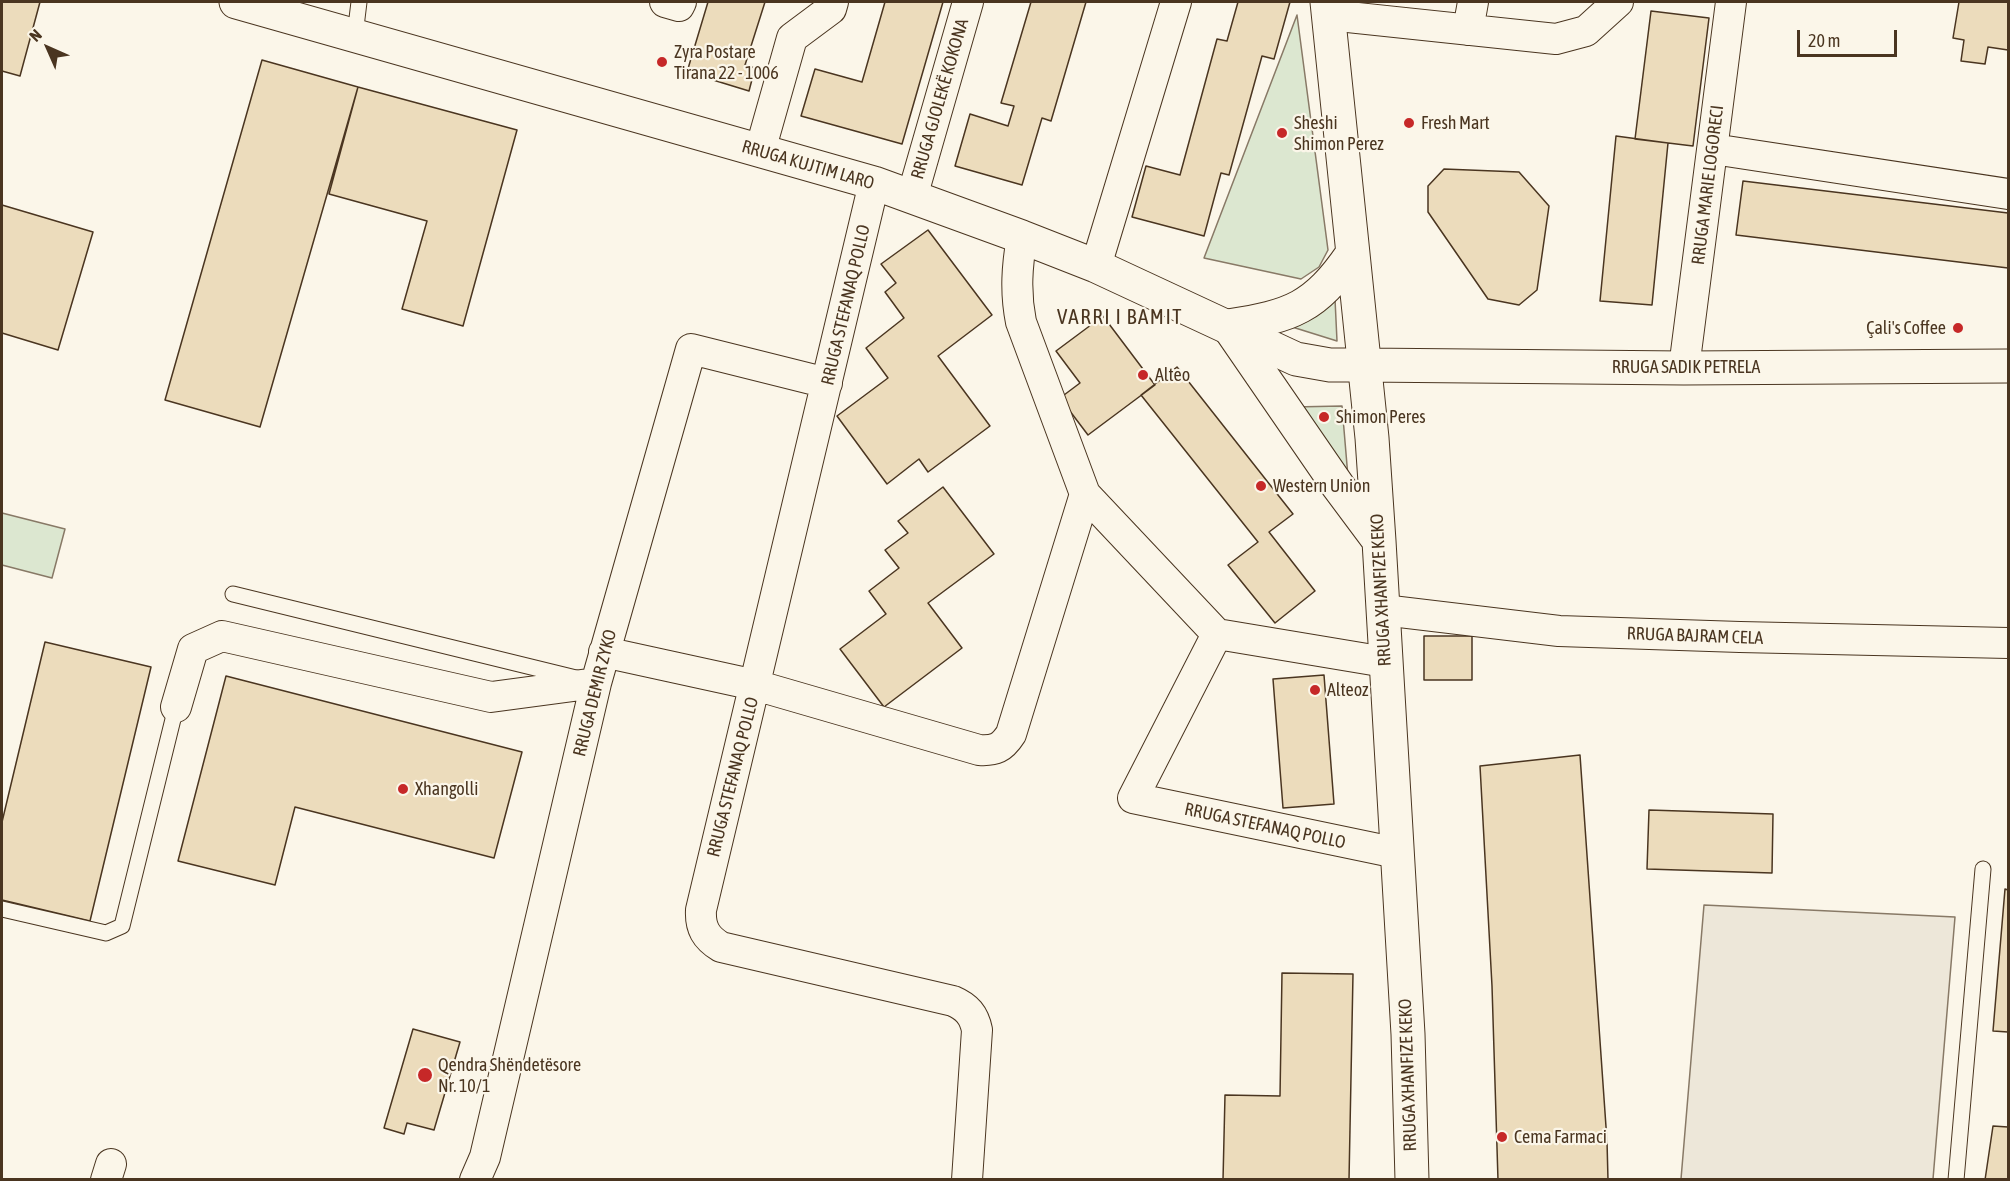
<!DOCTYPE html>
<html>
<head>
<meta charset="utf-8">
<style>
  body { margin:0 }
  #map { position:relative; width:2010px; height:1181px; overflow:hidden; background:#fbf6e9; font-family:"Asap Condensed",sans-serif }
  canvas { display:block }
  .frame { position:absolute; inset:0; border:3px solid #4a3520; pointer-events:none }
  .north { position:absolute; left:18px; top:18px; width:60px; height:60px; -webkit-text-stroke:4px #fbf6e9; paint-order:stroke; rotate:315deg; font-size:16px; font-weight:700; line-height:24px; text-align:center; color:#4a3520 }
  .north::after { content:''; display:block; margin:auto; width:21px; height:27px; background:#4a3520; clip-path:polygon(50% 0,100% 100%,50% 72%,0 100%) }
  .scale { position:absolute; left:1797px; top:30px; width:100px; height:27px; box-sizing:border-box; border:3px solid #4a3520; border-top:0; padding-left:8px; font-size:18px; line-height:21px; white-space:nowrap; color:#4a3520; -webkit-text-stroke:4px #fbf6e9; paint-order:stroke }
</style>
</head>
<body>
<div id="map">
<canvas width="2010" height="1181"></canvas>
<div class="frame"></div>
<div class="north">N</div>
<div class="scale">20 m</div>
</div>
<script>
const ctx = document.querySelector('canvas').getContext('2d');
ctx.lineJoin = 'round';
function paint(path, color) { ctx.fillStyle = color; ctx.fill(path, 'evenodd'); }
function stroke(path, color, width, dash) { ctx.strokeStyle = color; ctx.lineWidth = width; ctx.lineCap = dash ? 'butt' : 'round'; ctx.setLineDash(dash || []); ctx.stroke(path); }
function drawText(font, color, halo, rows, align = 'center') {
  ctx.font = font + ' "Asap Condensed",sans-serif'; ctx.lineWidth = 4.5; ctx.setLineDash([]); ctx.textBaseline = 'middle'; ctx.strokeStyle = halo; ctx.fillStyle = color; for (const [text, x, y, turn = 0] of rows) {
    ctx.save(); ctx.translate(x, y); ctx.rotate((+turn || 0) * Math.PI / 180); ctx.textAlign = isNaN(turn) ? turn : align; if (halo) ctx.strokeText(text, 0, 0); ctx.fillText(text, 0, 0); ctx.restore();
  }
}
const green = new Path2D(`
  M1297,15L1328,250L1319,267L1301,279L1204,258Z
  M1335,299L1337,341L1289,326Z
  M1342,406L1348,477L1293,407Z
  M2,513L65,529L52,578L2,565Z`);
const parking = new Path2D(`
  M1704,905L1955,917L1933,1179H1681Z`);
const building = new Path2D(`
  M2,2H40L20,76L2,71Z
  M708,2H765L745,65L755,68L749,91L687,72Z
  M885,2H943L902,144L801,116L815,69L862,82Z
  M1031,2H1086L1051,121L1042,118L1022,185L955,166L970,114L1008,126L1014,106L1001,103Z
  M1238,2H1290L1274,59L1262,56L1229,175L1221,173L1204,236L1132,217L1146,166L1180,175L1217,39L1227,41Z
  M1959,2H2008V50L1988,47L1985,64L1961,61L1964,40L1953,38Z
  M1651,11L1709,18L1693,146L1635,139Z
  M262,60L358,87L260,427L165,400Z
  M358,87L517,130L463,326L402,309L427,221L329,194Z
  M1616,136L1668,143L1652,305L1600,301Z
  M1444,169L1519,172L1549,206L1537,290L1519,305L1488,299L1428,212V186Z
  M1743,181L2008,213V268L1736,235Z
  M2,205L93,232L58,350L2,333Z
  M928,230L992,315L938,356L990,426L928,472L919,459L887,484L837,416L888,378L866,348L904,318L885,292L896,283L881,264Z
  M1103,316L1155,385L1088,435L1060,398L1080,383L1056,351Z
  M1177,367L1293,514L1269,532L1315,591L1275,623L1228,565L1258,542L1141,395Z
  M943,487L994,554L928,603L962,648L884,707L840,649L886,614L869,591L899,568L885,550L908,533L898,521Z
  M1424,636H1472V680H1424Z
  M45,642L151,667L90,921L2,900V822Z
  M1324,675L1334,804L1283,808L1273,679Z
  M226,676L522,752L494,858L295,807L275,885L178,861Z
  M1580,755L1607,1141L1608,1180H1498L1492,986L1480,766Z
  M1649,810L1773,814L1772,873L1647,869Z
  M2005,889L2008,890V1032L1993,1031Z
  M1282,973L1353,974L1349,1180H1223L1225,1095L1280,1096Z
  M413,1029L460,1042L434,1130L407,1123L404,1134L384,1128Z
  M1993,1126L2008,1127V1180H1985Z`);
const service = new Path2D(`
  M355,35L359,2
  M233,594L576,678
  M2,909L106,933L122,926L176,707
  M1956,1180L1983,869`);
const minor = new Path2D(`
  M665,2L679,6L681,2
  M1329,15L1556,39L1586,31L1618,2
  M1468,30L1473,2
  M1713,149L2008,194
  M760,151L792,38L831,9L833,2
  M874,183L701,910C700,928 706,938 721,947L953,1001C967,1007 974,1015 977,1030L967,1180
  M912,197L968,2
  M1022,237C1017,266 1015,292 1021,322L1085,494L1217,634L1385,662
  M1096,266L1176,2
  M1684,368L1731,2
  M1383,610L1559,631L1740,637L2008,643
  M1217,634L1133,798L1397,853
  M604,652L755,685L979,750C995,751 1002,748 1011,734L1085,494
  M176,707L193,649L222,636L491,697L596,683
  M106,1180L111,1164
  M475,1180L485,1157L596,683L691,349L827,383`);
const tertiary = new Path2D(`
  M236,2L874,183L1022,237L1096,266L1296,359L1330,365H1364`);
const secondary = new Path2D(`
  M1327,2L1372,438L1379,541L1408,1034L1412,1180
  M1352,254C1315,308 1292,316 1228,326L1338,486L1379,541
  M1364,365L1684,368L2008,366`);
const markers = [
  [662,62,6,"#c62828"],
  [1409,123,6,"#c62828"],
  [1282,133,6,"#c62828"],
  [1958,328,6,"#c62828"],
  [1143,375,6,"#c62828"],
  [1324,417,6,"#c62828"],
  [1261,486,6,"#c62828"],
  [1315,690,6,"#c62828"],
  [403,789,6,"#c62828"],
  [425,1075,8,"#c62828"],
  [1502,1137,6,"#c62828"]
];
const poiNames = [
  ["Zyra Postare",674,52],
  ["Tirana 22 - 1006",674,73],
  ["Sheshi",1294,123],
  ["Shimon Perez",1294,144],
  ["Fresh Mart",1421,123],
  ["Çali's Coffee",1946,328,"right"],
  ["Alteo",1155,375],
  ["Shimon Peres",1336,417],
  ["Western Union",1273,486],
  ["Alteoz",1327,690],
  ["Xhangolli",415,789],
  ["Qendra Shëndetësore",438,1065],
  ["Nr. 10/1",438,1086],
  ["Cema Farmaci",1514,1137]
];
const streetNames = [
  ["RRUGA GJOLEKË KOKONA",940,99,-74],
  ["RRUGA KUJTIM LARO",808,165,16],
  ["RRUGA MARIE LOGORECI",1708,185,-83],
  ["RRUGA STEFANAQ POLLO",846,305,-77],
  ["RRUGA SADIK PETRELA",1686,367],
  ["RRUGA XHANFIZE KEKO",1381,590,-93],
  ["RRUGA BAJRAM CELA",1695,636,2],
  ["RRUGA DEMIR ZYKO",595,693,-76],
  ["RRUGA STEFANAQ POLLO",733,777,-76],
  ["RRUGA STEFANAQ POLLO",1265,826,12],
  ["RRUGA XHANFIZE KEKO",1408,1075,-92]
];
const quarterNames = [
  ["VARRI I BAMIT",1120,317]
];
paint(green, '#dce7d0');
stroke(green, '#887966', 1.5);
paint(parking, '#ede7d9');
stroke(parking, '#887966', 1.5);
paint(building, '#ecdcbc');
stroke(building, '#4a3520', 1.5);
stroke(service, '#4a3520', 17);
stroke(minor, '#4a3520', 32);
stroke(tertiary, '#4a3520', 35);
stroke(secondary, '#4a3520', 35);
stroke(service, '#fbf6e9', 15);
stroke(minor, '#fbf6e9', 30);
stroke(tertiary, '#fbf6e9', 33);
stroke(secondary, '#fbf6e9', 33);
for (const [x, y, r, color] of markers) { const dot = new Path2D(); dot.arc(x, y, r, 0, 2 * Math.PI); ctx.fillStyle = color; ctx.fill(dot); stroke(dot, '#fbf6e9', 2); }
drawText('18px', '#4a3520', '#fbf6e9', poiNames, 'left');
drawText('18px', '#4a3520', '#fbf6e9', streetNames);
ctx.letterSpacing = '1.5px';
drawText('21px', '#4a3520', '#fbf6e9', quarterNames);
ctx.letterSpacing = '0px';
</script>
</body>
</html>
